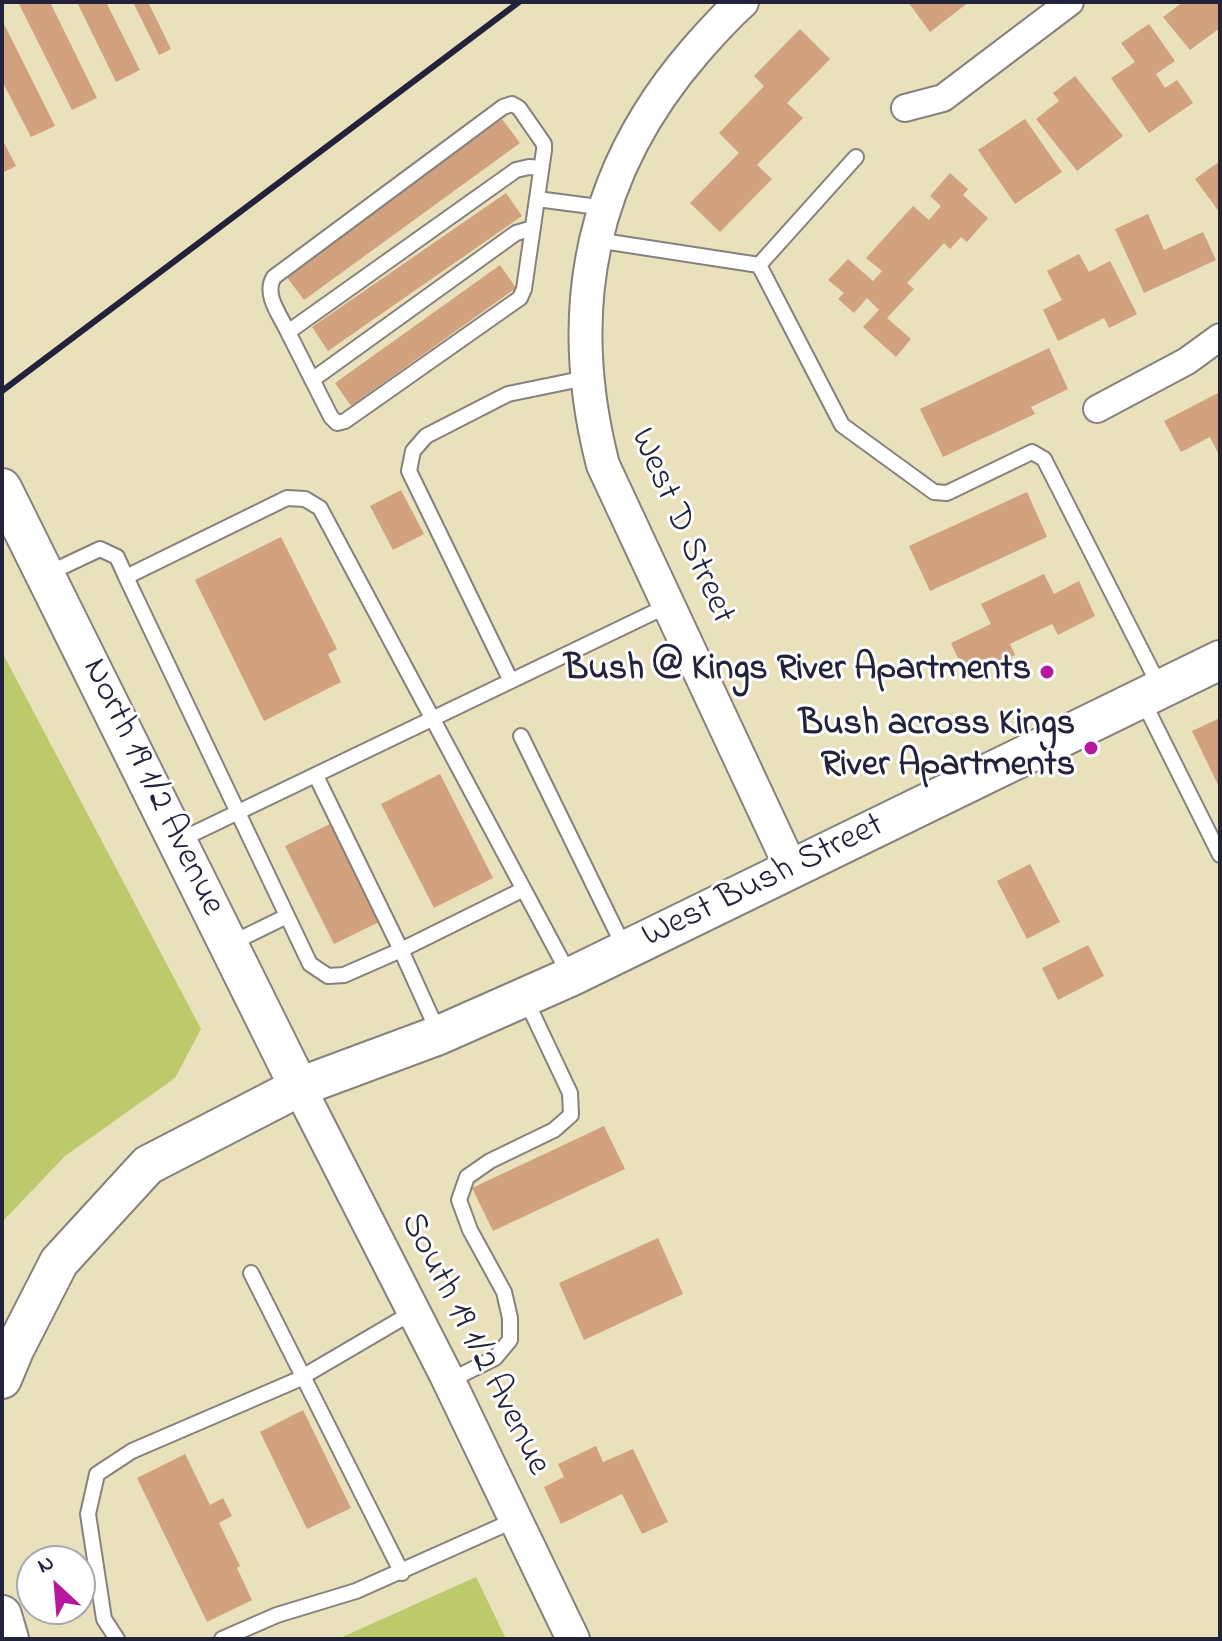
<!DOCTYPE html>
<html>
<head>
<meta charset="utf-8">
<style>
  body { margin:0 }
  #map { position:relative; width:1222px; height:1641px; overflow:hidden; background:#e9e0bc; font-family:"Indie Flower",sans-serif }
  canvas { display:block }
  .frame { position:absolute; inset:0; border:4px solid #22223b; pointer-events:none }
  .north { position:absolute; left:16px; top:1545px; width:80px; height:80px; box-sizing:border-box; background:#fff; border:2px solid #a7a7b1; border-radius:50%; rotate:334deg; font-size:22px; font-weight:700; line-height:32px; text-align:center; color:#22223b }
  .north::after { content:''; display:block; margin:auto; width:28px; height:36px; background:#b5179e; clip-path:polygon(50% 0,100% 100%,50% 72%,0 100%) }
</style>
</head>
<body>
<div id="map">
<canvas width="1222" height="1641"></canvas>
<div class="frame"></div>
<div class="north">N</div>
</div>
<script>
const ctx = document.querySelector('canvas').getContext('2d');
ctx.lineJoin = 'round';
function paint(path, color) { ctx.fillStyle = color; ctx.fill(path, 'evenodd'); }
function stroke(path, color, width, dash) { ctx.strokeStyle = color; ctx.lineWidth = width; ctx.lineCap = dash ? 'butt' : 'round'; ctx.setLineDash(dash || []); ctx.stroke(path); }
function drawText(font, color, halo, rows, align = 'center') {
  ctx.font = font + ' "Indie Flower",sans-serif'; ctx.lineWidth = 6; ctx.setLineDash([]); ctx.textBaseline = 'middle'; ctx.strokeStyle = halo; ctx.fillStyle = color; for (const [text, x, y, turn = 0] of rows) {
    ctx.save(); ctx.translate(x, y); ctx.rotate((+turn || 0) * Math.PI / 180); ctx.textAlign = isNaN(turn) ? turn : align; if (halo) ctx.strokeText(text, 0, 0); ctx.fillText(text, 0, 0); ctx.restore();
  }
}
const green = new Path2D(`
  M2,652L201,1029L175,1078L65,1156L2,1222Z
  M476,1577L506,1639H338Z`);
const building = new Path2D(`
  M18,2H50L97,98L72,110Z
  M77,2H106L140,70L116,82Z
  M133,2H148L171,49L159,55Z
  M908,2H969L930,32Z
  M1183,2H1220V28L1190,50L1163,17Z
  M2,20L55,126L31,137L2,81Z
  M1149,24L1175,61L1156,74L1165,88L1177,80L1193,103L1149,133L1111,78L1135,62L1121,43Z
  M800,29L830,59L787,103L803,118L757,165L772,179L720,232L690,203L739,153L719,133L764,86L754,76Z
  M1075,76L1123,136L1077,171L1036,119L1059,101L1053,93Z
  M502,119L520,143L304,300L286,276Z
  M1025,119L1062,172L1015,204L978,150Z
  M2,139L16,166L2,173Z
  M1220,161V213L1195,179Z
  M950,173L968,189L963,195L988,218L967,242L961,237L950,249L944,243L907,283L914,289L887,318L911,339L896,357L863,327L879,310L867,298L854,313L838,299L844,293L828,280L848,259L873,281L882,271L866,258L913,206L929,220L941,206L930,196Z
  M506,193L522,216L328,351L312,327Z
  M1148,214L1164,250L1203,232L1216,260L1144,293L1115,229Z
  M1079,254L1089,272L1110,261L1137,314L1109,328L1104,318L1058,341L1043,310L1062,300L1047,271Z
  M500,265L516,288L351,406L335,383Z
  M1049,348L1068,389L1031,407L1035,414L943,457L920,409Z
  M1220,392V457L1210,437L1181,452L1164,421Z
  M401,490L424,534L393,550L370,506Z
  M1027,492L1047,537L930,591L909,546Z
  M281,537L337,649L328,654L341,682L264,721L195,580Z
  M1044,574L1054,594L1079,581L1095,616L1058,635L1052,624L1010,644L1015,655L967,678L951,643L991,624L981,604Z
  M1220,718V789L1192,731Z
  M440,774L493,878L434,908L381,804Z
  M330,824L379,922L334,944L285,846Z
  M1030,864L1060,922L1027,939L997,881Z
  M1088,945L1104,976L1058,1000L1042,968Z
  M604,1126L625,1169L493,1231L472,1188Z
  M658,1238L683,1294L584,1340L559,1283Z
  M303,1410L351,1508L307,1529L260,1432Z
  M596,1446L603,1462L633,1449L668,1522L642,1534L622,1494L561,1524L544,1487L564,1477L558,1464Z
  M185,1454L210,1505L223,1498L232,1516L219,1523L240,1566L237,1568L252,1600L207,1622L137,1478Z`);
const service = new Path2D(`
  M537,199L606,208
  M596,240L759,265L842,425L934,492L947,493L1032,452L1044,459L1161,689
  M759,265L856,157
  M288,332C280,315 263,294 274,277L503,107L512,104L519,108L544,144V150L524,289L520,298L345,421L337,423L331,417L288,332L516,170L529,167L541,168
  M312,380L516,233L533,228
  M47,574L100,549L117,557L126,577
  M511,681L409,471L413,451L426,436L508,394L586,378
  M1142,699L1220,855
  M521,736L625,949
  M316,776L401,950L522,890
  M178,841L669,605
  M230,944L287,916
  M439,1034L401,950L344,975L328,976L310,964L126,577L287,498L305,499L320,508L570,976
  M251,1273L402,1573
  M449,1381L495,1358L510,1340V1318L504,1292L470,1230L459,1200L467,1177L490,1161L554,1130L571,1115L570,1093L525,998
  M117,1639L104,1619L88,1514L97,1474L132,1451L297,1380L413,1312
  M222,1639L277,1615L356,1591L515,1520`);
const minor = new Path2D(`
  M905,108L943,98L1070,2
  M1097,409L1187,361L1220,337`);
const tertiary = new Path2D(`
  M742,2C725,17 711,33 696,50C590,172 563,310 603,465L792,870
  M299,1087L446,1375L573,1639`);
const secondary = new Path2D(`
  M2,488L299,1087
  M2,1379L15,1348L59,1262L148,1165L299,1087L439,1035L570,977L1220,660
  M2,1615L9,1639`);
const rail = new Path2D(`
  M2,391L519,2`);
const markers = [
  [1047,672,8,"#b5179e"],
  [1091,748,8,"#b5179e"]
];
const streetNames = [
  ["West D Street",680,527,66],
  ["North 19 1/2 Avenue",151,788,64],
  ["West Bush Street",764,883,-26],
  ["South 19 1/2 Avenue",473,1345,63]
];
const poiNames = [
  ["Bush @ Kings River Apartments",1031,672],
  ["Bush across Kings",1075,727],
  ["River Apartments",1075,768]
];
paint(green, '#bcca6c');
paint(building, '#d2a27f');
stroke(service, '#86817c', 18);
stroke(minor, '#86817c', 30);
stroke(tertiary, '#86817c', 36);
stroke(secondary, '#86817c', 42);
stroke(service, '#fff', 14);
stroke(minor, '#fff', 26);
stroke(tertiary, '#fff', 32);
stroke(secondary, '#fff', 38);
stroke(rail, '#22223b', 6);
for (const [x, y, r, color] of markers) { const dot = new Path2D(); dot.arc(x, y, r, 0, 2 * Math.PI); ctx.fillStyle = color; ctx.fill(dot); stroke(dot, '#fff', 3); }
drawText('36px', '#22223b', '#fff', streetNames);
drawText('bold 36px', '#22223b', '#fff', poiNames, 'right');
</script>
</body>
</html>
